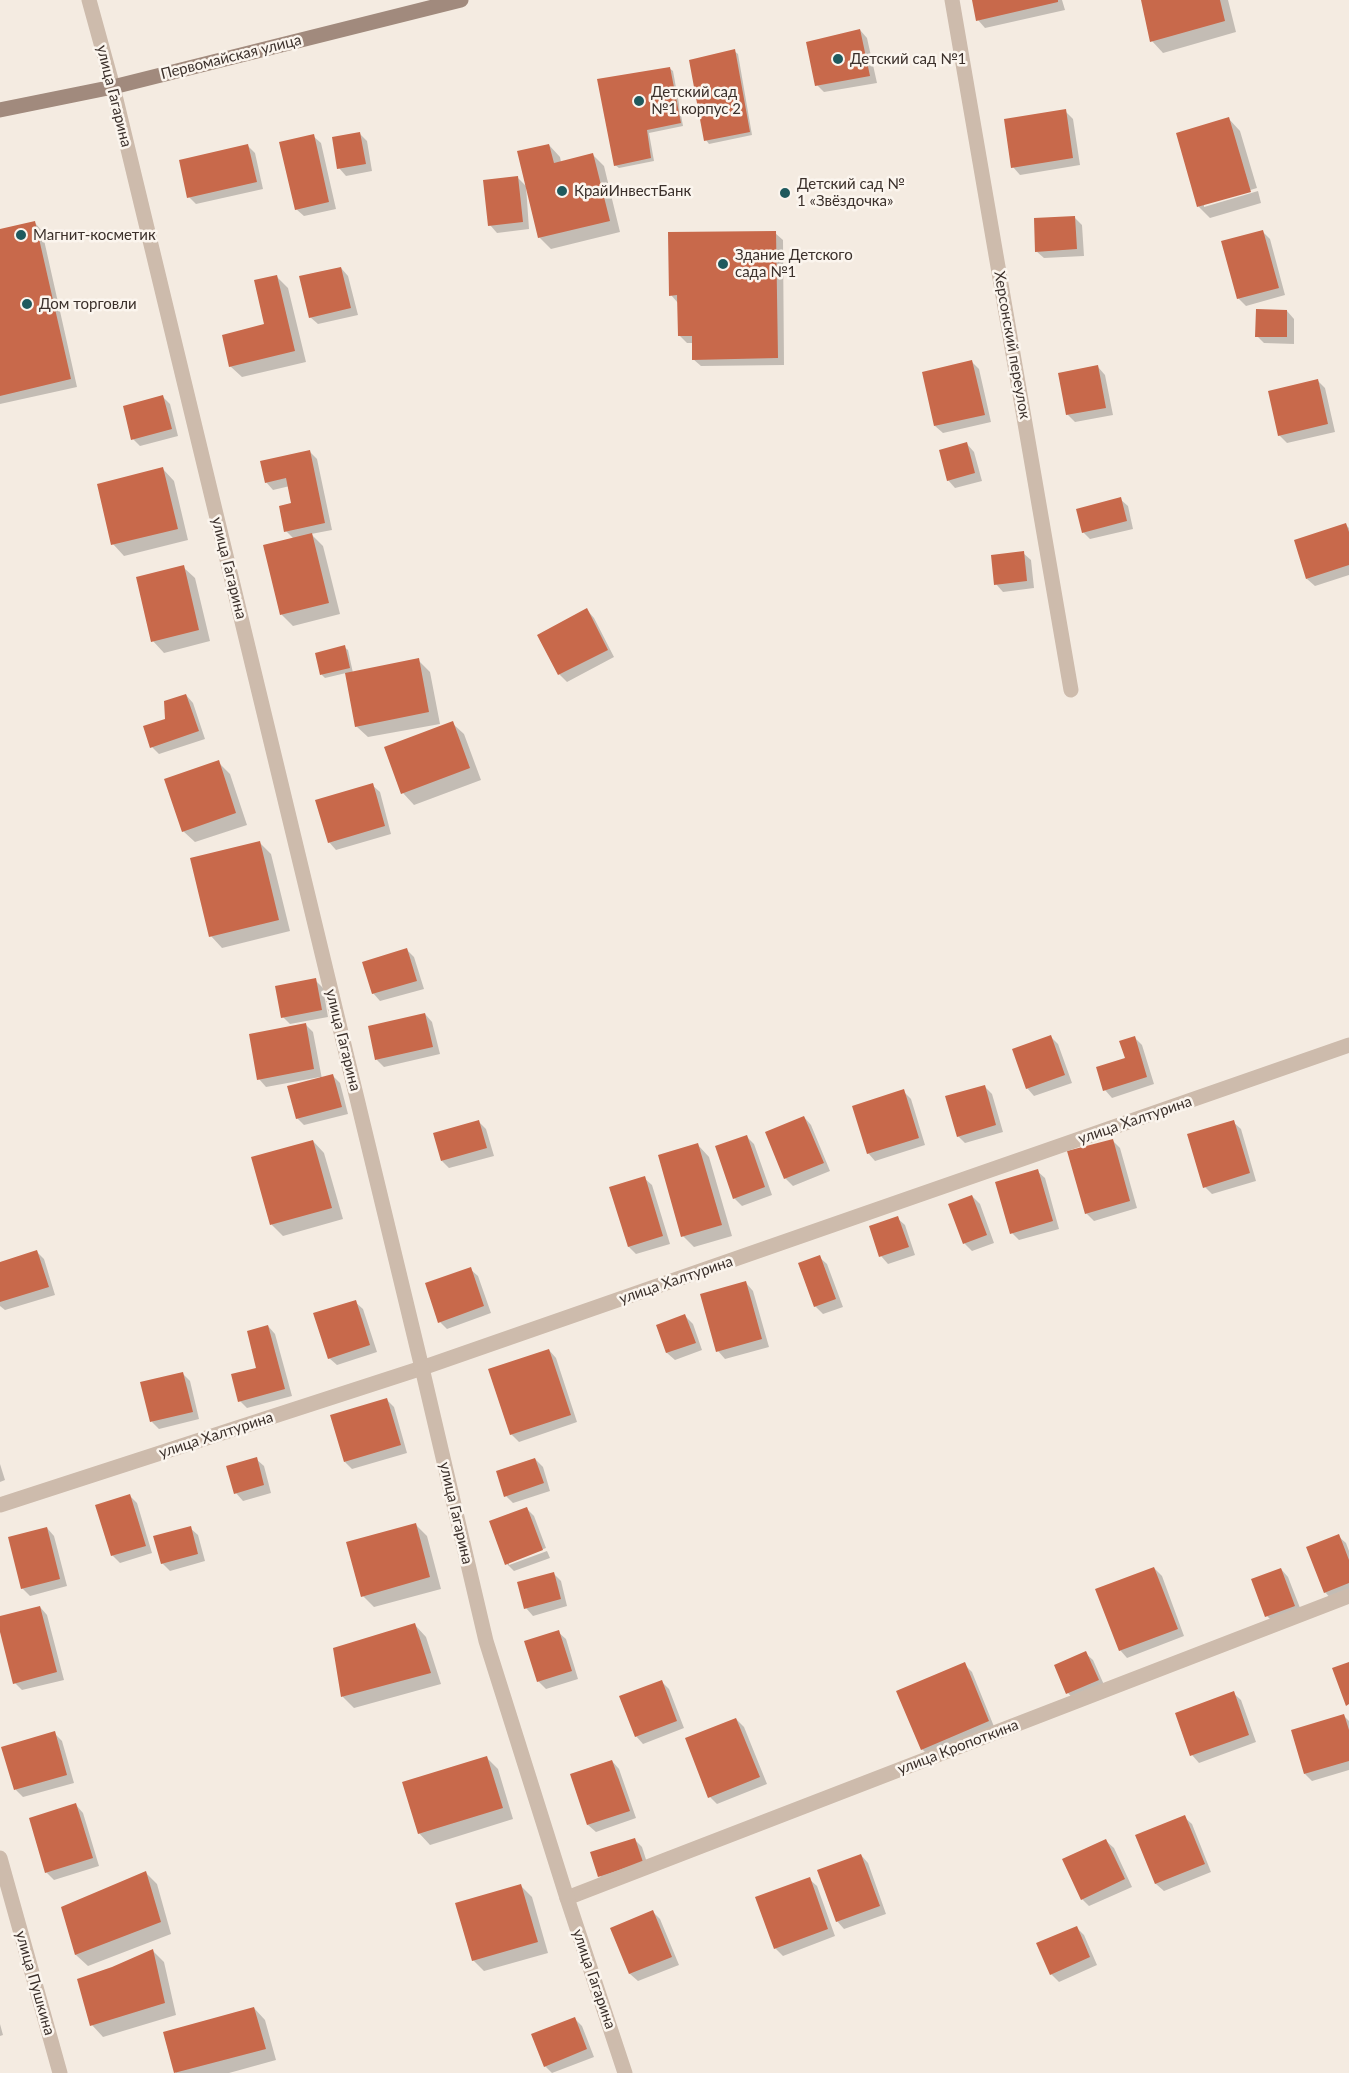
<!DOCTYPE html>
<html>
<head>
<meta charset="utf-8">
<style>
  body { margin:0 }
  canvas { display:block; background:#f4ebe1 }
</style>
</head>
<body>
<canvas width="1349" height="2073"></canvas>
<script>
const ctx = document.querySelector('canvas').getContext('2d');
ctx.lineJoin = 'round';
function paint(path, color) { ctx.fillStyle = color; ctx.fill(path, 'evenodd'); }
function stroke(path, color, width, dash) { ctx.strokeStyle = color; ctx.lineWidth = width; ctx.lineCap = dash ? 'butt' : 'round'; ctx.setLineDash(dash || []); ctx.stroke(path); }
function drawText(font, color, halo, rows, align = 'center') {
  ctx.font = font + ' Lato,sans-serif'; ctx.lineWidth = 5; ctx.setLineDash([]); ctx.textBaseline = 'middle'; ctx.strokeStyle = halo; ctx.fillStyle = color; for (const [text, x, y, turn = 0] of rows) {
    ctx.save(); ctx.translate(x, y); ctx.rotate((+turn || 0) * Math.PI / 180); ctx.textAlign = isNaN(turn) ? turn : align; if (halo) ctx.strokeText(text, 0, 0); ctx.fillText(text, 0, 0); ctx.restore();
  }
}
const shadow = new Path2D(`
  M973,0H1062L1065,10L985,28L978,20Z
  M1142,0H1228L1236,32L1163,53L1152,41Z
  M860,30L867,38L877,83L824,92L817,85Z
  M734,51L738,54L752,135L709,144L706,140Z
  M669,68L673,71L683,126L649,133L654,161L619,168L615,165Z
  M1065,111L1073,119L1080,165L1020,175L1013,167Z
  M1229,119L1240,131L1257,188L1204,204V207L1258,191L1261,203L1210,218L1199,207L1178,134Z
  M360,134L367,141L372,171L346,176L339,168Z
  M313,136L321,143L336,209L304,216L296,209Z
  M549,145L560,157L561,162L593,155L604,166L620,232L551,249L539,237Z
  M248,146L255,153L263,189L196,204L189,197Z
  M517,177L526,186L529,229L497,233L490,225Z
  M1075,218L1082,225L1084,256L1044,258L1036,251Z
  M35,223L42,231L77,387L0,404V231Z
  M1263,232L1270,239L1285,295L1246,306L1238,298Z
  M775,233L783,240L784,365L701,366L693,359V343H687L679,335L678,303L671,295Z
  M341,268L348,276L358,315L318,324L310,317Z
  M277,277L288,288L306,362L242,377L230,366L266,326Z
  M1287,311L1294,319V344L1264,343L1257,336Z
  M972,362L979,369L991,422L943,433L935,426Z
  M1098,367L1105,375L1113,415L1075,422L1067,414Z
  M1318,381L1325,388L1335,432L1287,443L1279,435Z
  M163,397L170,404L178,436L140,446L133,439Z
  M967,444L974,452L982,481L955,488L948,480Z
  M309,451L317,459L332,530L311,534L323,546L340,614L293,626L282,615L265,546L294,539L286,531L293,504L290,486L273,490L266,482Z
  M163,469L174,481L188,540L124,556L113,544Z
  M1120,499L1128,506L1133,529L1090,539L1083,532Z
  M1346,525L1349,528V575L1315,586L1307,579Z
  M1023,553L1031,560L1034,588L1003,592L996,584Z
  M183,567L195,578L210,641L164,653L153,641Z
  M587,610L594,618L614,657L567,682L559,674Z
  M344,647L348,650L353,673L418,660L430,672L440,724L368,737L356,726L346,673L325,678L322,675L317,654Z
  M186,695L193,703L205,739L159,754L152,747L166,721Z
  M452,723L464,734L481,780L414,805L403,793L386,748Z
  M218,762L230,774L247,825L195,842L183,831Z
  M372,785L380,792L391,834L336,850L329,842Z
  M259,842L271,854L290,931L222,948L211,936Z
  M407,950L414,957L424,989L380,1001L373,993Z
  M315,980L323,988L328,1017L290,1024L283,1017Z
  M425,1014L432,1022L440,1054L384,1067L377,1060L369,1027Z
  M306,1025L313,1032L322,1079L333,1076L340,1083L348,1114L304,1125L297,1118L320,1079V1077L266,1087L259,1079Z
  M1051,1037L1058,1044L1072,1083L1034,1096L1027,1088Z
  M1134,1037L1142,1045L1154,1084L1112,1098L1105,1090L1127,1059Z
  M984,1086L992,1094L1003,1132L965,1143L958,1136Z
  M903,1091L911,1099L925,1145L875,1161L868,1153Z
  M804,1117L811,1125L830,1171L793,1186L785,1178Z
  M479,1122L486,1129L494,1156L449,1168L442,1161Z
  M1233,1122L1241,1129L1256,1181L1212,1194L1205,1187Z
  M747,1137L754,1144L772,1195L742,1206L734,1198Z
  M1112,1140L1120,1148L1137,1208L1094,1221L1086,1213Z
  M313,1141L324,1153L343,1219L283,1236L272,1225L253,1158Z
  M698,1145L709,1157L732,1236L694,1247L683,1236Z
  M1037,1171L1045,1178L1059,1229L1019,1240L1012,1233Z
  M644,1178L652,1185L670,1244L636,1254L629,1247Z
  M972,1196L980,1204L994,1243L972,1251L965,1244L950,1205Z
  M897,1218L905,1225L915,1255L888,1264L881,1256Z
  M37,1252L44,1259L55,1295L5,1310L0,1306V1263Z
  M819,1257L827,1264L843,1307L823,1314L815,1306Z
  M470,1269L478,1276L491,1313L447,1329L440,1322Z
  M746,1283L753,1291L769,1347L725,1359L718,1351Z
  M355,1302L363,1309L377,1352L337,1365L329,1358Z
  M685,1316L693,1324L702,1350L675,1360L667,1353L658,1326Z
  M268,1326L275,1334L292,1396L247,1408L240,1401L258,1369Z
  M549,1350L556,1358L577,1422L519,1442L511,1434Z
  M182,1373L190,1381L199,1419L159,1429L152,1422Z
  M387,1400L394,1407L407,1453L352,1469L345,1462Z
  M256,1459L264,1466L271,1493L243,1501L236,1493Z
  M535,1459L543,1467L550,1491L513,1503L506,1496Z
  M0,1464L5,1480L0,1482Z
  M130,1496L137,1503L152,1553L120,1563L112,1555Z
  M526,1508L534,1516L546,1548L509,1562V1565L547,1551L550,1558L514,1571L507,1564Z
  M415,1524L427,1536L441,1589L374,1607L363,1596Z
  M47,1528L54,1536L67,1586L30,1596L22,1588Z
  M190,1528L198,1535L205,1561L170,1571L162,1563Z
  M1338,1536L1346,1543L1349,1551V1593L1332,1600L1325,1592Z
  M1154,1568L1162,1576L1184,1636L1127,1658L1120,1650Z
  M1281,1569L1288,1577L1302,1613L1274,1623L1267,1616Z
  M553,1573L561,1581L567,1606L533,1616L526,1608Z
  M40,1607L47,1615L64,1680L22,1690L15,1683L0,1626V1618Z
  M415,1625L426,1637L441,1684L354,1708L343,1697L335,1649Z
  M558,1632L566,1639L578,1679L546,1689L538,1681Z
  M1085,1653L1093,1660L1105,1687L1075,1701L1068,1693L1056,1666Z
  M964,1664L972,1672L995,1729L929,1756L922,1749Z
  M662,1682L669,1689L684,1728L643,1744L636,1736Z
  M1233,1693L1241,1700L1256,1742L1199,1763L1192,1755Z
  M1344,1716L1349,1721V1770L1312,1781L1305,1774Z
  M736,1719L744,1727L767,1784L717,1804L710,1797Z
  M54,1733L62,1741L74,1783L23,1797L16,1790L3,1748Z
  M487,1758L498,1769L513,1819L430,1845L419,1833Z
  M612,1761L619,1769L636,1818L596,1832L588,1825Z
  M76,1805L83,1813L99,1866L54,1880L46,1872Z
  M1184,1817L1192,1824L1211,1872L1164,1891L1156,1884L1137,1836Z
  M634,1839L642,1847L649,1869L607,1884L600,1876Z
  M1106,1841L1114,1848L1132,1887L1089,1906L1082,1899Z
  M861,1855L868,1863L886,1914L844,1929L837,1921Z
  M145,1872L157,1884L171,1934L88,1966L76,1955L63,1908Z
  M809,1879L817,1886L835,1936L783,1956L775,1948Z
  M520,1885L532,1897L548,1953L484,1971L473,1960Z
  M653,1912L660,1919L679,1965L638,1981L630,1974L612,1928Z
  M1077,1928L1084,1935L1097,1965L1059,1982L1051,1974Z
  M153,1951L164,1962L176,2015L103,2037L92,2025L112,1968Z
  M254,2008L265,2020L276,2060L229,2073H176L165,2033Z
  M575,2019L582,2026L594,2057L552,2073L545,2066Z
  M0,2024L3,2035L0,2036Z`);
const building = new Path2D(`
  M972,0H1058V2L976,21Z
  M1141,0H1220L1225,21L1150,42Z
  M860,29L870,76L815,86L806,42Z
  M735,49L750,132L704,141L689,60Z
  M670,67L681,123L647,130L651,158L614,166L597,79Z
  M1066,109L1073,158L1011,168L1004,119Z
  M1229,117L1251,192L1197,207L1176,133Z
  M360,132L366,164L337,169L332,137Z
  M314,134L329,202L295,210L279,142Z
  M248,144L257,182L187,198L179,160Z
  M549,144L554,163L593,153L610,221L538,238L517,151Z
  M518,176L523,222L488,226L483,180Z
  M1075,216L1077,249L1035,252L1034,218Z
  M35,221L71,379L0,396V229Z
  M1263,230L1279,288L1237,299L1221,241Z
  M776,231L778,358L692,360V336H678L677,295L669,296L668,232Z
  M341,267L351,308L309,318L299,276Z
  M277,275L295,351L229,367L222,335L264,324L254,280Z
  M1256,309L1287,310V337H1255Z
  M972,360L985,415L934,426L922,372Z
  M1098,365L1106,408L1066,415L1058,373Z
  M1318,379L1328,424L1278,436L1268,391Z
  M163,395L172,429L131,440L123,406Z
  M967,442L975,473L947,481L939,450Z
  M310,450L325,523L284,532L279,506L291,503L286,478L265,483L260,461Z
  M163,467L178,529L111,545L97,484Z
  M1121,497L1127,521L1082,533L1076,509Z
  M1346,523L1349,532V565L1306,579L1294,540Z
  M312,533L329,603L280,615L263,545Z
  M1024,551L1027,581L994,585L991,555Z
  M184,565L199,630L151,642L136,577Z
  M587,608L608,650L558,675L537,635Z
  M345,645L350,668L320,675L315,653Z
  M419,658L429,712L355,727L345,673Z
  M186,694L199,731L150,748L143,726L165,719L164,701Z
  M453,721L470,768L401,794L384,747Z
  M219,760L236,813L182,832L164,779Z
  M373,783L385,826L328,843L315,800Z
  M260,841L279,920L209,937L190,858Z
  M407,948L417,981L372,994L362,962Z
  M316,978L322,1010L281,1018L275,986Z
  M425,1013L433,1047L375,1060L368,1026Z
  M306,1023L314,1069L257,1080L249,1034Z
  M1051,1035L1065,1075L1026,1089L1012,1049Z
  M1135,1036L1147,1077L1103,1091L1096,1067L1125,1058L1119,1041Z
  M333,1074L342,1107L296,1119L287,1086Z
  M985,1085L996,1125L957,1137L945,1096Z
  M904,1089L919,1138L867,1154L852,1106Z
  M804,1116L824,1163L784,1179L765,1132Z
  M479,1120L487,1148L441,1161L433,1133Z
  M1234,1120L1250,1173L1203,1188L1187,1134Z
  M747,1135L765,1187L733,1199L715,1146Z
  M1113,1139L1130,1201L1085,1214L1067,1151Z
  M313,1140L332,1208L270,1225L251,1157Z
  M698,1143L722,1225L681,1237L658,1155Z
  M1038,1169L1053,1221L1010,1234L995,1182Z
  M645,1176L663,1236L628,1247L609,1187Z
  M972,1195L987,1235L963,1244L948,1204Z
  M898,1216L909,1247L879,1257L869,1226Z
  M37,1250L49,1287L0,1302V1262Z
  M820,1255L836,1299L814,1307L798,1263Z
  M471,1267L484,1306L438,1323L425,1283Z
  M746,1281L762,1339L716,1352L700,1294Z
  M356,1300L370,1345L328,1359L313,1313Z
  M685,1314L696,1343L666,1353L656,1325Z
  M268,1325L285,1389L238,1402L231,1374L256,1368L247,1331Z
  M549,1349L571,1415L510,1435L488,1369Z
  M183,1372L193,1412L150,1422L140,1382Z
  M387,1398L401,1445L344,1462L330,1415Z
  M257,1457L264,1485L234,1494L226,1466Z
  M535,1458L544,1483L504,1497L496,1471Z
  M130,1494L146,1546L111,1556L95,1505Z
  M527,1507L543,1550L505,1565L489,1521Z
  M416,1523L430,1577L361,1597L346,1542Z
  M191,1526L198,1554L161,1564L153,1536Z
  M47,1527L60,1579L21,1589L8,1537Z
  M1339,1534L1349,1560V1583L1324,1593L1306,1547Z
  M1154,1567L1178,1629L1119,1651L1095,1589Z
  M1281,1568L1295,1606L1265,1617L1251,1579Z
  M554,1572L561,1599L524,1609L517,1582Z
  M40,1606L57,1672L13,1684L0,1632V1616Z
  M415,1623L431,1673L341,1697L333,1648Z
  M559,1630L572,1671L537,1682L524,1641Z
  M1086,1651L1099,1680L1066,1694L1054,1665Z
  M965,1662L989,1721L921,1750L896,1691Z
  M1349,1662V1704L1346,1706L1332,1668Z
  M662,1680L677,1721L635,1737L619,1696Z
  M1234,1691L1249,1735L1190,1756L1175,1713Z
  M1344,1714L1349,1730V1761L1304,1774L1291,1730Z
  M736,1718L760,1777L708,1798L685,1738Z
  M55,1731L67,1775L14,1790L1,1747Z
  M487,1756L503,1808L418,1834L402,1782Z
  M612,1760L630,1811L587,1825L570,1774Z
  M76,1803L93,1858L45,1873L29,1818Z
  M1185,1815L1205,1864L1155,1884L1135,1835Z
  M635,1838L643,1862L598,1877L590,1852Z
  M1106,1839L1125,1879L1081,1900L1062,1859Z
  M861,1854L880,1906L836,1922L817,1870Z
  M146,1871L161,1922L75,1955L61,1907Z
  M810,1877L828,1929L774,1949L755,1897Z
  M521,1884L538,1942L472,1961L455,1903Z
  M653,1910L672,1957L629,1974L610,1928Z
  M1077,1926L1090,1957L1050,1975L1036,1943Z
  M153,1949L165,2003L90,2026L77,1979L112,1967Z
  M254,2007L266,2049L174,2073L163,2032Z
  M575,2017L587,2049L544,2067L531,2034Z`);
const minor = new Path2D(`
  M89,0L113,87
  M952,0L1071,690
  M0,1505L422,1368L1349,1045
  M0,1858L60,2073
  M567,1898L1349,1596`);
const tertiary = new Path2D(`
  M113,87L422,1368L486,1641L567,1898L625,2073`);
const secondary = new Path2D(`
  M0,110L113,87L461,0`);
const markers = [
  [838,59,6,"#1f5a5e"],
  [639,101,6,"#1f5a5e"],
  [562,191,6,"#1f5a5e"],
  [785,193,6,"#1f5a5e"],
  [21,235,6,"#1f5a5e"],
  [723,264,6,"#1f5a5e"],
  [27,304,6,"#1f5a5e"]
];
const streetNames = [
  ["Первомайская улица",231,57,-14],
  ["улица Гагарина",114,96,76],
  ["Херсонский переулок",1012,345,80],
  ["улица Гагарина",229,568,76],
  ["улица Гагарина",343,1040,76],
  ["улица Халтурина",1135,1120,-19],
  ["улица Халтурина",676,1280,-19],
  ["улица Халтурина",216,1435,-18],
  ["улица Гагарина",456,1513,77],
  ["улица Кропоткина",958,1747,-21],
  ["улица Гагарина",594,1979,71],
  ["улица Пушкина",35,1983,74]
];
const poiNames = [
  ["Детский сад №1",850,59],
  ["Детский сад",651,92],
  ["№1 корпус 2",651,109],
  ["Детский сад №",797,184],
  ["1 «Звёздочка»",797,201],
  ["КрайИнвестБанк",574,191],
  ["Магнит-косметик",33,235],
  ["Здание Детского",735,255],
  ["сада №1",735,272],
  ["Дом торговли",39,304]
];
paint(shadow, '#0003');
paint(building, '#c8694b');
stroke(minor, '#cdbbac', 15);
stroke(tertiary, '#cdbbac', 15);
stroke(secondary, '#a18a7d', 15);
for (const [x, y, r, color] of markers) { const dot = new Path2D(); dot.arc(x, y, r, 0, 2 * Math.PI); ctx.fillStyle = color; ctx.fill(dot); stroke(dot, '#fbf5ee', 2); }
drawText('15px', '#3b302b', '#fbf5ee', streetNames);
drawText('15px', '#3b302b', '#fbf5ee', poiNames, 'left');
</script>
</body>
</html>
